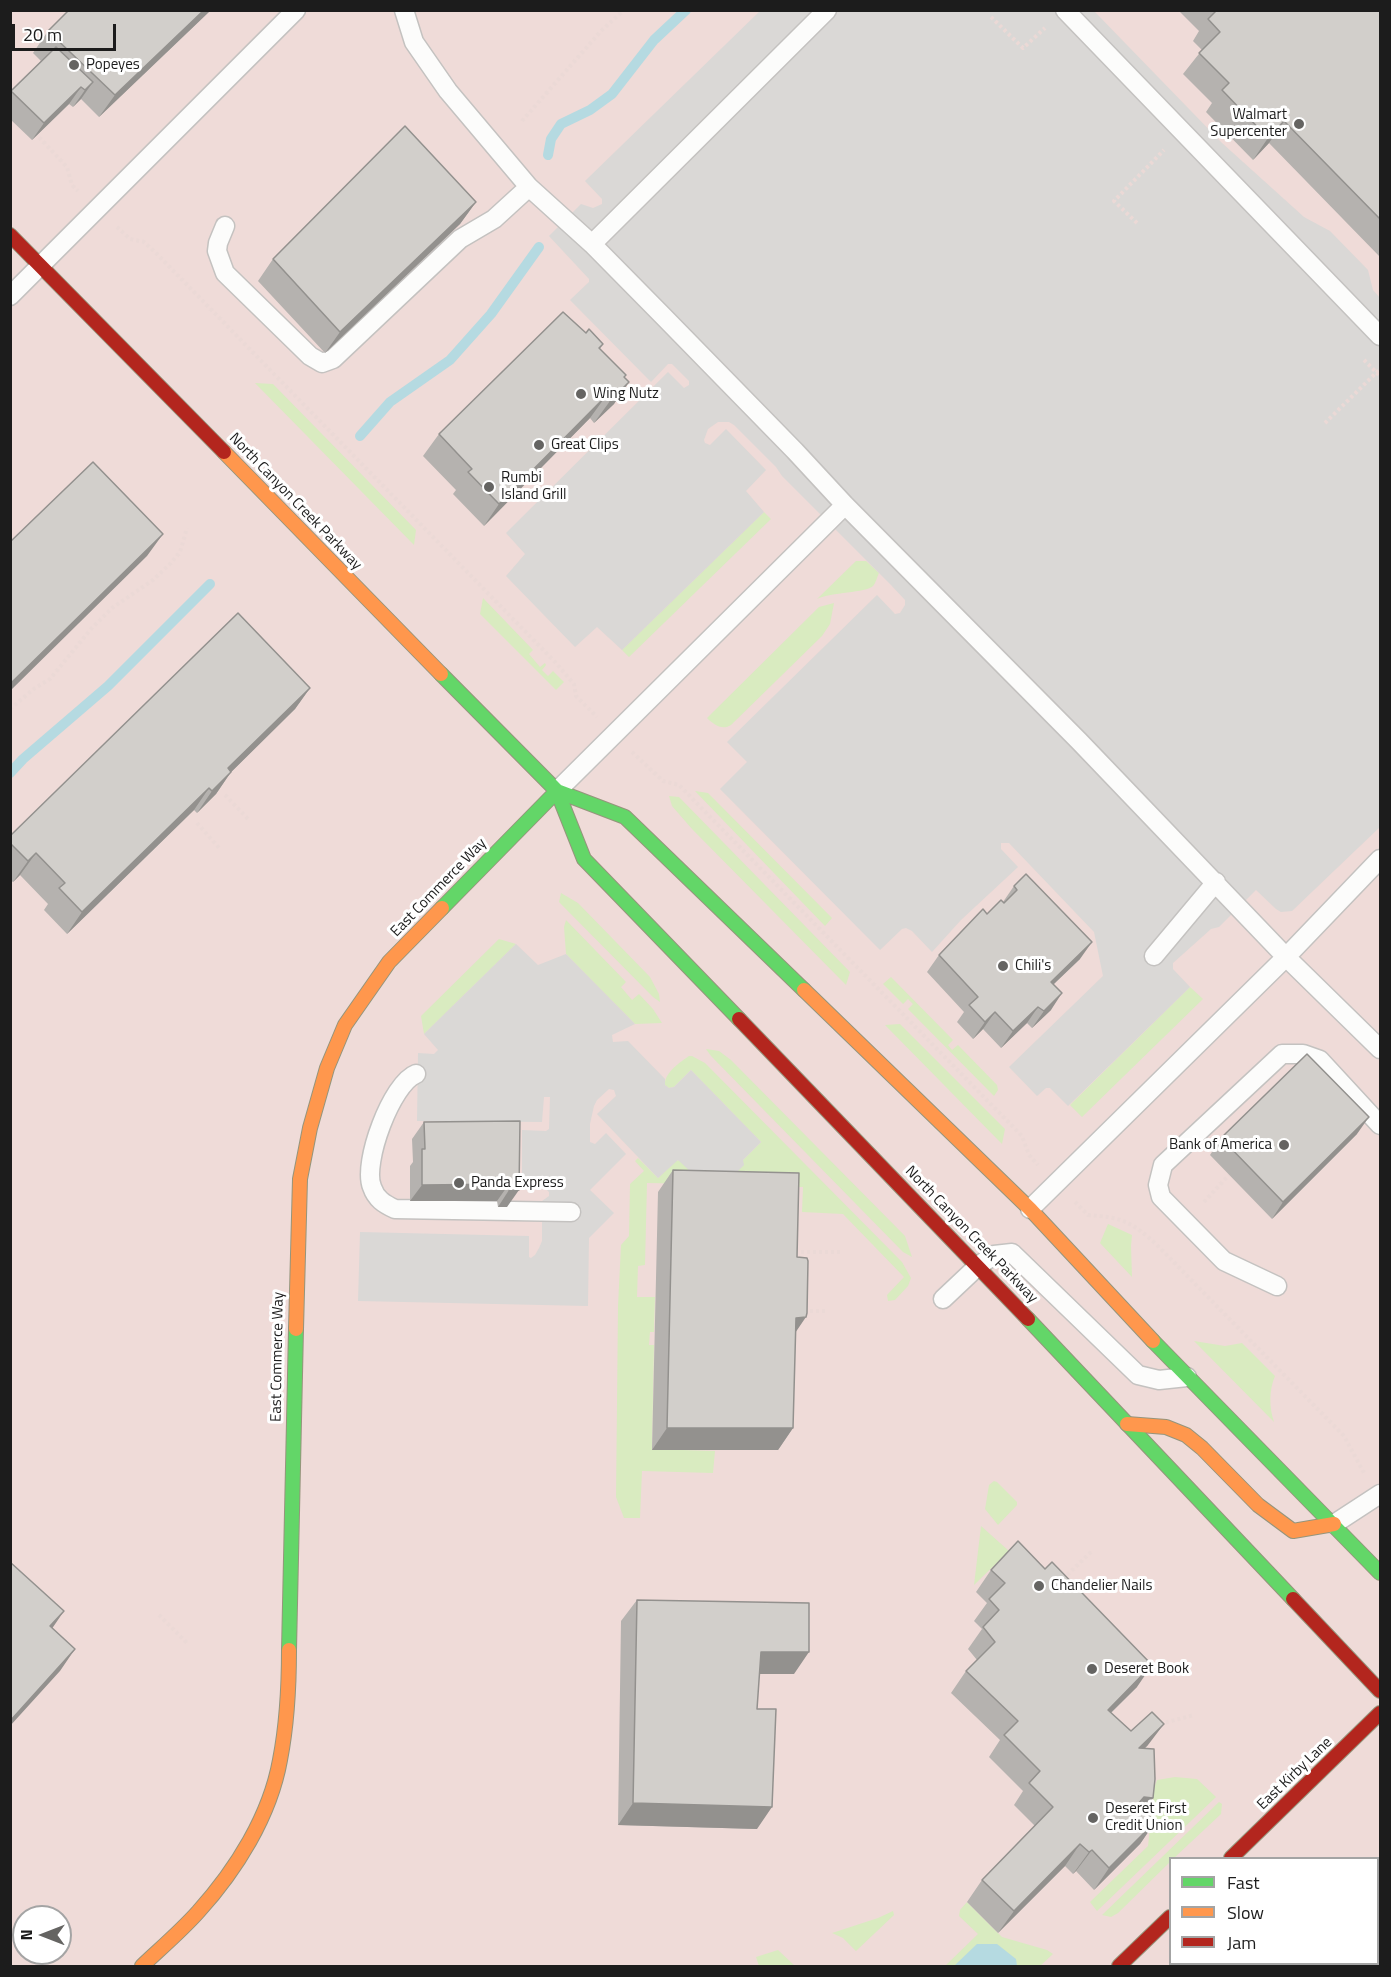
<!DOCTYPE html>
<html>
<head>
<meta charset="utf-8">
<style>
  body { margin:0 }
  #map { position:relative; width:1391px; height:1977px; overflow:hidden; background:#ece9e4; font-family:"Titillium Web",sans-serif }
  canvas { display:block }
  .frame { position:absolute; inset:0; border:12px solid #1c1c1c; pointer-events:none }
  .legend { position:absolute; left:1169px; top:1857px; width:210px; height:108px; box-sizing:border-box; background:#fff; border:2px solid #a4a4a4; margin:0; padding:8px 10px; list-style:none; font-size:18px; color:#1c1c1c }
  .legend li { display:flex; align-items:center; gap:12px; height:30px }
  .legend b { width:30px; border:2px solid #a4a4a4 }
  .north { position:absolute; left:12px; top:1905px; width:60px; height:60px; box-sizing:border-box; background:#fff; border:2px solid #a4a4a4; border-radius:50%; rotate:270deg; font-size:16px; font-weight:700; line-height:24px; text-align:center; color:#1c1c1c }
  .north::after { content:''; display:block; margin:auto; width:21px; height:27px; background:#656462; clip-path:polygon(50% 0,100% 100%,50% 72%,0 100%) }
  .scale { position:absolute; left:12px; top:24px; width:104px; height:27px; box-sizing:border-box; border:3px solid #1c1c1c; border-top:0; padding-left:8px; font-size:18px; line-height:21px; white-space:nowrap; color:#1c1c1c; -webkit-text-stroke:4px #fff; paint-order:stroke }
</style>
</head>
<body>
<div id="map">
<canvas width="1391" height="1977"></canvas>
<div class="frame"></div>
<ul class="legend">
<li><b style="height:8px;background:#63d668"></b>Fast</li>
<li><b style="height:8px;background:#ff974d"></b>Slow</li>
<li><b style="height:8px;background:#b3261e"></b>Jam</li>
</ul>
<div class="north">N</div>
<div class="scale">20 m</div>
</div>
<script>
const ctx = document.querySelector('canvas').getContext('2d');
ctx.lineJoin = 'round';
function paint(path, color) { ctx.fillStyle = color; ctx.fill(path, 'evenodd'); }
function stroke(path, color, width, dash) { ctx.strokeStyle = color; ctx.lineWidth = width; ctx.lineCap = dash ? 'butt' : 'round'; ctx.setLineDash(dash || []); ctx.stroke(path); }
function drawText(font, color, halo, rows, align = 'center') {
  ctx.font = font + ' "Titillium Web",sans-serif'; ctx.lineWidth = 6; ctx.setLineDash([]); ctx.textBaseline = 'middle'; ctx.strokeStyle = halo; ctx.fillStyle = color; for (const [text, x, y, turn = 0] of rows) {
    ctx.save(); ctx.translate(x, y); ctx.rotate((+turn || 0) * Math.PI / 180); ctx.textAlign = isNaN(turn) ? turn : align; if (halo) ctx.strokeText(text, 0, 0); ctx.fillText(text, 0, 0); ctx.restore();
  }
}
const commercial = new Path2D(`
  M11,11H1380V1966H11ZM1170,1858H1378V1964H1170ZM24,1917H60V1953H24Z`);
const grass = new Path2D(`
  M255,383L273,384L416,530L414,545Z
  M764,512L771,519L629,657L622,650Z
  M856,561H866L879,573C877,577 876,583 873,586C866,593 831,592 817,599Z
  M483,598L533,650L529,654L540,667L545,663L546,665L542,670L548,676L553,671L564,682L556,690L480,614Z
  M834,603L830,624L822,636L731,725C722,731 713,724 707,718L819,607Z
  M695,791L708,793L713,798L832,918L825,926Z
  M669,796L679,797L850,972L846,985L692,829L672,806Z
  M561,893L578,903L650,977L659,994L660,1002L653,997L559,902Z
  M566,920L626,982L621,987L632,1000L639,994L653,1009L662,1023L635,1024L566,954L564,927Z
  M499,939L516,944L424,1034L421,1016Z
  M891,977L953,1040L948,1045L952,1050L958,1045L997,1085L998,1090L994,1096L908,1009L913,1004L908,999L903,1004L883,984Z
  M1190,987L1203,999L1082,1117L1070,1105Z
  M900,1024L1005,1129L1002,1144L885,1025Z
  M706,1049L719,1051L731,1060L905,1236L912,1257L903,1252L711,1056Z
  M689,1056H692L705,1063L902,1262L911,1278L908,1286L895,1300L888,1301L887,1295L904,1277L843,1214L802,1212L803,1187L723,1186L743,1163V1160L761,1142L691,1070L674,1087L669,1088L665,1085C664,1073 680,1062 689,1056Z
  M638,1158L658,1178L676,1161L680,1160L704,1184L647,1183L645,1265L638,1266L637,1297H655L654,1332H650L649,1345H654L652,1449L715,1451L713,1473L642,1471L640,1518H624L616,1497L618,1306L621,1245L629,1236L630,1184L644,1171L635,1161Z
  M1108,1224L1132,1235L1131,1246L1132,1277L1100,1243Z
  M1194,1341L1225,1346L1242,1343L1275,1376C1269,1390 1269,1407 1274,1422Z
  M994,1481L997,1482L1017,1502V1505L998,1525L985,1509L989,1485Z
  M981,1526L1009,1551L974,1585Z
  M1175,1777L1197,1779L1216,1797L1097,1911L1090,1902L1148,1846L1154,1788L1157,1780Z
  M1219,1802L1222,1804L1221,1814L1174,1858H1170V1862L1118,1913L1111,1917L1102,1915Z
  M967,1902L1002,1937L1047,1950L1053,1954L1040,1966H945L978,1934L959,1916L960,1910Z
  M893,1911L894,1915L856,1951L843,1938L832,1933L878,1918Z
  M778,1950L795,1966H759L756,1957Z`);
const parking = new Path2D(`
  M760,11H1094L1222,143L1304,217L1330,231L1368,270L1373,290L1380,298V827L1292,911L1281,912L1276,909L1256,890L1219,927L1211,929L1173,963V969L1190,987L1068,1106L1050,1088H1046L1037,1096L1009,1067L1103,976L1094,932L1009,843H1001V849L1018,867L961,920L932,952L912,931L906,928L902,929L880,950L720,789L747,762L727,742L877,595L895,614L900,613L905,605V600L891,585L782,476L776,467L734,425L729,422H718L708,429L704,440L705,443L710,445L726,429L766,470L746,491L764,512L622,650L597,627L575,647L506,576L525,554L506,533L668,372L684,388L689,385V381L672,364H668L651,382L570,300L589,282V279L549,236L581,204L593,208L602,204V199L585,181Z
  M516,944L538,965L566,954L635,1024L612,1035L613,1042L628,1041L665,1079V1085L669,1088L674,1087L691,1070L761,1142L743,1160L744,1165L723,1186L704,1184L678,1160L658,1178L597,1114L616,1096L614,1090L609,1089L597,1100L594,1106L590,1124V1142L595,1144L606,1133L626,1154L590,1190L614,1213L589,1238L588,1306L358,1301L360,1232L529,1236V1257L531,1258L535,1255L539,1248L542,1241V1201L549,1196V1192L544,1187L522,1186V1130L546,1131L549,1129L550,1097H544L542,1122L417,1121L418,1053L434,1054L438,1050L424,1034Z`);
const water = new Path2D(`
  M977,1944H997L1016,1959L1017,1966H954Z`);
const stream = new Path2D(`
  M548,155L551,139L561,124L590,110L612,94L654,40L686,10
  M360,436L390,402L450,360L491,314L539,247
  M10,773L23,759L108,686L210,584`);
const path = new Path2D(`
  M991,17L1023,48L1045,28
  M522,121L601,31L624,10
  M35,133L67,167L72,185L78,191
  M1137,223L1114,201L1164,150
  M117,227L130,239L144,242L155,252L555,662L574,684L576,696L597,717
  M1364,360L1380,376
  M1325,423L1380,369
  M10,709L35,688L50,679L91,629L112,608L153,580L171,563L180,552L187,528
  M632,752L663,781L679,785L1022,1136L1029,1155L1038,1165
  M225,795L249,820
  M197,823L220,849
  M1075,1202L1088,1215C1122,1217 1132,1222 1157,1245L1344,1436L1364,1473
  M1204,1202L1229,1175
  M795,1252H842
  M804,1311H826
  M1063,1579L1093,1550
  M159,1615L187,1643
  M1160,1724L1194,1715`);
const lane = new Path2D(`
  M404,10L414,42L448,91L529,187L592,244L663,316L795,451L845,505L1079,741L1286,957L1380,1049
  M1065,10L1380,336
  M225,226L218,243L217,251L225,273L310,356L322,363L333,359L460,239L494,219L529,187
  M592,244L827,10
  M10,296L296,10
  M557,791L845,505
  M1154,956L1216,882
  M416,1074C392,1083 362,1163 372,1187C376,1199 384,1204 395,1209L571,1212
  M1030,1209L1286,957L1380,859
  M1277,1286L1224,1261L1161,1197L1158,1185L1163,1165L1282,1054H1303L1320,1060L1380,1125
  M943,1299L978,1266L994,1255L1012,1253L1138,1375L1159,1380L1187,1377
  M1334,1524L1380,1494`);
const fast = new Path2D(`
  M441,674L557,791L625,817L804,990
  M557,791L584,859L739,1019
  M442,908L557,791
  M1028,1319L1293,1599
  M1153,1341L1380,1573
  M289,1650L296,1329`);
const slow = new Path2D(`
  M224,452L441,674
  M804,990L1030,1209L1153,1341
  M296,1329L300,1179L310,1128L327,1068L345,1025L389,962L442,908
  M1127,1424L1166,1427L1186,1435L1202,1448L1258,1505L1293,1531L1334,1524
  M142,1966C161,1948 181,1931 198,1912C236,1870 270,1816 280,1760C287,1724 289,1686 289,1650`);
const jam = new Path2D(`
  M10,235L224,452
  M739,1019L1028,1319
  M1293,1599L1380,1691
  M1231,1858L1380,1713
  M1119,1966L1170,1917`);
const wall = new Path2D(`
  M69,10H211L99,117L81,99L73,107L69,104L32,140L10,119V91L41,61L33,53L48,31Z
  M1178,10H1380V257L1269,143L1253,160L1206,112L1212,103L1183,74L1202,50L1193,41L1199,31Z
  M476,202L460,224L325,353L258,281L273,259Z
  M586,333L603,344L600,349L624,377L614,404L594,423L590,418L484,526L453,494L456,490L423,456L439,434Z
  M310,688L295,709L231,772L216,794L197,813L194,810L67,934L44,910L48,904L20,875L13,882L10,880V836Z
  M1014,886L1080,959L1054,984L1051,1010L1032,1028L1027,1023L1001,1048L983,1029L973,1039L957,1022L964,1012L927,972L939,955L987,914L1003,902Z
  M520,1121L507,1207H498L497,1201H410V1166L413,1162L412,1139L424,1122Z
  M1357,1134L1272,1219L1210,1155L1221,1138Z
  M673,1170L795,1332L793,1428L778,1450H652L658,1192Z
  M991,1570L1137,1687L1111,1713L1131,1731L1148,1745L1145,1748L1153,1798L1144,1811L1155,1822L1140,1844L1094,1890L1076,1871L1073,1874L1065,1866L998,1933L967,1902L982,1880L1035,1826L1014,1805L1023,1791L989,1757L1000,1740L951,1693L966,1671L977,1660L968,1649L982,1629L974,1621L987,1603L976,1592Z
  M637,1600L794,1674H759L757,1709V1829L618,1825L621,1621Z
  M1348,1964H1365L1362,1966H1351Z`);
const shadedWall = new Path2D(`
  M204,10H211L99,117L115,95Z
  M93,82L81,99L73,107L85,90Z
  M81,87L69,104L32,140L44,123Z
  M1284,121L1269,143L1253,160L1268,138Z
  M476,202L460,224L325,353L340,332Z
  M629,382L614,404L594,423L610,401Z
  M606,396L590,418L484,526L499,504Z
  M163,534L147,556L10,691V684Z
  M310,688L295,709L213,790L228,768Z
  M231,772L216,794L197,813L212,791Z
  M209,788L194,810L67,934L82,912Z
  M36,853L20,875L13,882L28,861Z
  M1092,942L1080,959L1039,998L1051,982Z
  M1062,993L1051,1010L1032,1028L1044,1011Z
  M1038,1007L1027,1023L1001,1048L1013,1031Z
  M995,1012L983,1029L973,1039L985,1022Z
  M1369,1117L1357,1134L1272,1219L1283,1202Z
  M509,1184L497,1201H410L422,1185Z
  M509,1190H519L507,1207H498Z
  M806,1317L791,1339L796,1318Z
  M667,1428H793L778,1450H652Z
  M64,1611L49,1633L50,1626Z
  M75,1649L60,1671L10,1726V1721Z
  M761,1652H809L794,1674H746Z
  M1152,1665L1137,1687L1092,1731L1108,1710Z
  M1164,1724L1148,1745L1123,1770L1139,1748Z
  M1144,1797L1153,1798L1138,1820V1804Z
  M633,1803L772,1807L757,1829L618,1825Z
  M1155,1822L1140,1844L1094,1890L1109,1868Z
  M1080,1844L1065,1866L998,1933L1014,1911Z
  M1092,1850L1076,1871L1073,1874L1089,1852Z`);
const building = new Path2D(`
  M69,10H204L115,95L48,31Z
  M1215,10H1380V219L1284,121L1268,138L1222,90L1229,83L1199,53L1220,32L1208,19L1216,11Z
  M56,47L93,82L85,90L81,87L44,123L11,91Z
  M405,126L476,202L340,332L273,259Z
  M563,312L586,333L589,329L603,344L599,348L626,375L624,377L629,382L610,401L606,396L499,504L468,472L472,469L439,434Z
  M93,462L163,534L10,684V542Z
  M238,613L310,688L228,768L231,772L212,791L209,788L82,912L59,888L65,883L36,853L28,861L10,843V836Z
  M1026,874L1092,942L1051,982L1062,993L1044,1011L1038,1007L1013,1031L995,1012L985,1022L969,1005L978,997L939,955L983,909L987,914L1001,900L1004,903L1017,890L1014,886Z
  M1307,1054L1369,1117L1283,1202L1221,1138Z
  M520,1121L519,1190H509V1184L422,1185V1149H425L424,1122Z
  M673,1170L799,1173L797,1257L807,1258L808,1261L807,1313L806,1317L796,1318L793,1428H667Z
  M1018,1541L1045,1569L1052,1562L1152,1665L1108,1710L1131,1731L1152,1712L1164,1724L1139,1748L1154,1749L1155,1779L1153,1798L1144,1797L1138,1804L1155,1822L1109,1868L1092,1850L1089,1852L1080,1844L1014,1911L982,1880L1053,1807L1029,1783L1040,1771L1004,1735L1018,1721L966,1671L995,1642L983,1627L999,1610L989,1599L1005,1583L991,1570Z
  M10,1562L64,1611L50,1626L75,1649L10,1721Z
  M637,1600L809,1603V1652H761L757,1709H776L772,1807L633,1803Z
  M1380,1888V1946L1377,1949V1890Z`);
const markers = [
  [74,65,6,"#656462"],
  [1299,124,6,"#656462"],
  [581,394,6,"#656462"],
  [539,445,6,"#656462"],
  [489,487,6,"#656462"],
  [1003,966,6,"#656462"],
  [1284,1145,6,"#656462"],
  [459,1183,6,"#656462"],
  [1039,1586,6,"#656462"],
  [1092,1669,6,"#656462"],
  [1093,1818,6,"#656462"]
];
const poiNames = [
  ["Popeyes",86,65],
  ["Walmart",1287,115,"right"],
  ["Supercenter",1287,132,"right"],
  ["Wing Nutz",593,394],
  ["Great Clips",551,445],
  ["Rumbi",501,478],
  ["Island Grill",501,495],
  ["Chili's",1015,966],
  ["Bank of America",1272,1145,"right"],
  ["Panda Express",471,1183],
  ["Chandelier Nails",1051,1586],
  ["Deseret Book",1104,1669],
  ["Deseret First",1105,1809],
  ["Credit Union",1105,1826]
];
const streetNames = [
  ["North Canyon Creek Parkway",295,502,46],
  ["East Commerce Way",439,888,-46],
  ["North Canyon Creek Parkway",971,1235,46],
  ["East Commerce Way",278,1357,-89],
  ["East Kirby Lane",1295,1774,-44]
];
paint(commercial, '#efdbd8');
paint(grass, '#d9ebc0');
paint(parking, '#dad8d6');
paint(water, '#b5dae1');
stroke(stream, '#b5dae1', 10);
stroke(lane, '#c4c2c0', 21);
stroke(fast, '#95957c', 16);
stroke(slow, '#95957c', 16);
stroke(jam, '#95957c', 16);
stroke(path, '#ebd9d6', 4, [3, 3]);
stroke(lane, '#fcfcfb', 18);
stroke(fast, '#63d668', 14);
stroke(slow, '#ff974d', 14);
stroke(jam, '#b3261e', 14);
paint(wall, '#b5b2af');
paint(shadedWall, '#93918e');
paint(building, '#d2cfcb');
stroke(building, '#93918e', 1.5);
for (const [x, y, r, color] of markers) { const dot = new Path2D(); dot.arc(x, y, r, 0, 2 * Math.PI); ctx.fillStyle = color; ctx.fill(dot); stroke(dot, '#fff', 2); }
drawText('15px', '#1c1c1c', '#fff', poiNames, 'left');
drawText('15px', '#1c1c1c', '#fff', streetNames);
</script>
</body>
</html>
